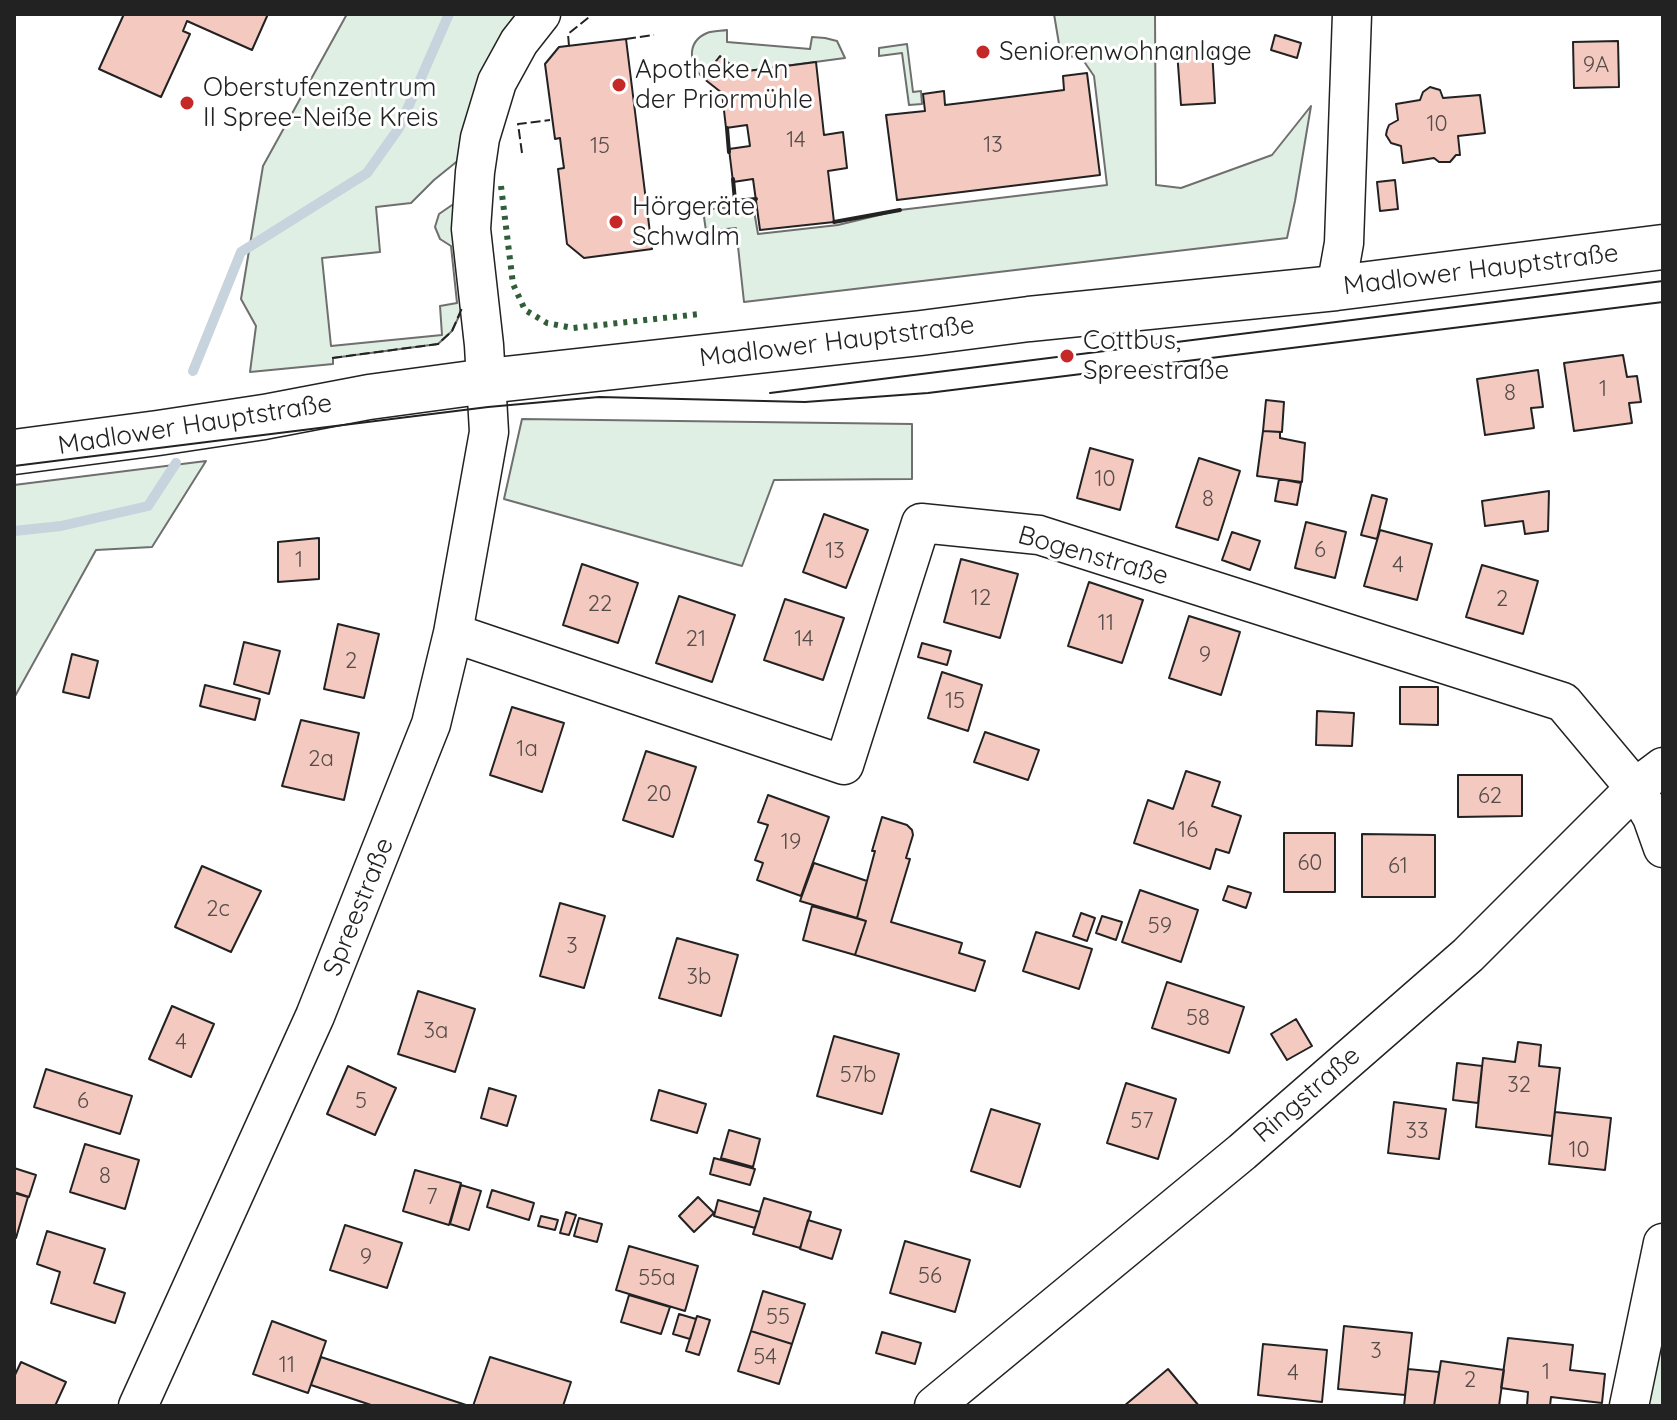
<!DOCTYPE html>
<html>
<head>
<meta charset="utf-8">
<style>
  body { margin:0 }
  #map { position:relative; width:1677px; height:1420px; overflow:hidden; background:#fff; font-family:Quicksand,sans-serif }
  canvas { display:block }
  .frame { position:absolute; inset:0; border:16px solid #222; pointer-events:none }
</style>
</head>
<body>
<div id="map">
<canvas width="1677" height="1420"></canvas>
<div class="frame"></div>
</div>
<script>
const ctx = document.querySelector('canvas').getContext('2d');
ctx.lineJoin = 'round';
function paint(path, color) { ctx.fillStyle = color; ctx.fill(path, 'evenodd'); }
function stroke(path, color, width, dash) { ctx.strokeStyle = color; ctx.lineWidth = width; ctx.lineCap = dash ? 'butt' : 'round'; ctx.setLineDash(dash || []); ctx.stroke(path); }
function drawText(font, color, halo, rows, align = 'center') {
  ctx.font = font + ' Quicksand,sans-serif'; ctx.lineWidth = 6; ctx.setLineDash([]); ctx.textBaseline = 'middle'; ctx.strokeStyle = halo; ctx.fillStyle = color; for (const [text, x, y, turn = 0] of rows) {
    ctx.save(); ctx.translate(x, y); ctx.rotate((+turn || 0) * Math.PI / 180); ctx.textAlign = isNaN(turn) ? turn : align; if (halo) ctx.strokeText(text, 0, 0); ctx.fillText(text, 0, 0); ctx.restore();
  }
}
const green = new Path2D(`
  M347,14H519L460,159L434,180L411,203L376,207L380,252L322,258L331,346L442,335L440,306L457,303L451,246L440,239L435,227L439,214L455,203L461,312L452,331L438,344L333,358V364L250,372L256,326L241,299L263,166Z
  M1054,14H1155L1156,185L1181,188L1272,155L1311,106L1295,201L1287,238L744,302L736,228L706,231L703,210L753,205L758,234L838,225L900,210L1107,185L1094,76L1081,57L1061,56Z
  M727,30V42L810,49L812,37L825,38L837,41L845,58L740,72L720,57L703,78C689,65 686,42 707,33C712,31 721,31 727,30Z
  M907,44L913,92L921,91L922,104L909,105L902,53L879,56V48Z
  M522,419L912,424V479L774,480L742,566L504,499Z
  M206,461L152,547L96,550L14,698V485Z
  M1663,1327V1406H1646Z`);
const stream = new Path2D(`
  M193,371L241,252L367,173L399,128L449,14
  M14,531L61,526L148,506L176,463`);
const building = new Path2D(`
  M124,14H268L252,50L187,21L183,31L190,34L161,97L99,69Z
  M1275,35L1301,43L1297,58L1271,50Z
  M626,39L652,249L584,258L567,244L558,169L564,168L562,154L560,138L555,139L545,64L559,47Z
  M1618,41L1619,87L1574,88L1573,42Z
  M1212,48L1215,103L1181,105L1177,51Z
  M720,56L740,72L816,62L824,135L843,132L847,168L828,171L834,222L760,230L753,179L733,182L729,149L750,146L747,125L726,128L722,93L703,78Z
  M1087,73L1100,175L897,200L886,115L925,111L923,94L944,91L945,105L970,102L1064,90L1063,76Z
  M1430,87L1440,90L1443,98L1480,95L1485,133L1458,136L1460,155H1456L1450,162H1439L1434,158L1403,163L1401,146L1391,143L1386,135L1387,130L1389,125L1398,120L1396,104L1420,100L1423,92Z
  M1395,180L1398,209L1380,211L1377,182Z
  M1623,355L1627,377L1637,376L1641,402L1629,403L1632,423L1574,431L1564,363Z
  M1538,370L1543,407L1531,408L1534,428L1485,435L1477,379Z
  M1266,400L1284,402L1282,432L1263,431Z
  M1263,431L1280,432V438L1305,443L1302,482L1257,476Z
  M1090,448L1133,460L1120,510L1077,498Z
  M1199,458L1240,471L1218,540L1176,527Z
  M1279,479L1301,483L1297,505L1275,501Z
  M1549,491L1548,531L1525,534L1523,521L1485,526L1482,501Z
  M1372,495L1387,499L1377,539L1361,535Z
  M824,514L868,530L846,588L803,572Z
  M1306,522L1346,532L1335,578L1295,568Z
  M1380,530L1432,544L1417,600L1364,586Z
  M1232,532L1260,541L1250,570L1222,560Z
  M319,538V579L278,582V542Z
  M961,559L1018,574L1000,638L944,622Z
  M582,564L638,583L618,643L563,625Z
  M1482,565L1538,581L1523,634L1466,617Z
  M1089,582L1143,600L1122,663L1068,646Z
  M679,596L735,615L712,682L656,663Z
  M785,599L844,618L823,680L764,660Z
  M1189,616L1240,632L1221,695L1169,678Z
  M338,624L379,634L364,698L324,689Z
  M244,642L280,651L269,694L234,684Z
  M922,643L951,651L947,665L918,657Z
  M72,654L98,661L89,698L63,692Z
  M942,672L982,685L968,731L928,718Z
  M205,685L260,699L255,720L200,706Z
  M1400,687H1438V725L1400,724Z
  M512,707L564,723L542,792L490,775Z
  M1317,711L1354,713L1352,746L1316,745Z
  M301,720L359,733L344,800L282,786Z
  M985,732L1039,750L1028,780L974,762Z
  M646,751L696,767L673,837L623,820Z
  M1186,771L1220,782L1212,806L1241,816L1229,853L1216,849L1210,869L1134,843L1148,800L1173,809Z
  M1458,775H1522V816L1458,817Z
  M768,795L829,817L801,896L757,880L763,863L755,860L768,825L758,822Z
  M882,817L907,825L912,830L913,835L906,858L910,859L891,922L962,943L959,953L985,961L975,991L855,955L866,921L857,918L875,851H872Z
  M1284,833H1335V892H1284Z
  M1362,834L1435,835V897H1362Z
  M814,863L867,881L857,918L800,901Z
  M202,866L261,891L231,952L175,927Z
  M1228,886L1251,893L1246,908L1223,900Z
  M1140,890L1198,910L1181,962L1122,942Z
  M560,903L605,916L584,988L540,976Z
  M812,906L866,921L855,955L803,940Z
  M1081,913L1095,918L1087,941L1073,936Z
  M1102,916L1122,922L1116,940L1096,933Z
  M1036,932L1092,949L1079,989L1023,971Z
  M677,938L738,955L721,1016L659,998Z
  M1167,982L1244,1007L1229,1053L1152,1028Z
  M418,991L475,1009L455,1072L398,1054Z
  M172,1006L214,1024L191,1077L149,1059Z
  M1296,1019L1312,1046L1287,1060L1271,1034Z
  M834,1036L899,1054L882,1114L817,1096Z
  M1518,1042L1541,1045L1539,1066L1560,1068L1552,1136L1476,1127L1483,1058L1515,1062Z
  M1457,1063L1482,1066L1478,1103L1453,1100Z
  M348,1066L396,1088L375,1135L327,1114Z
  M46,1069L132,1096L120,1134L34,1107Z
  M1126,1083L1176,1099L1158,1159L1107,1143Z
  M489,1088L516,1096L507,1126L481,1118Z
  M659,1090L706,1104L697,1133L651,1120Z
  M1394,1102L1446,1109L1439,1159L1388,1153Z
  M991,1109L1040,1124L1020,1187L971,1171Z
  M1555,1112L1611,1118L1605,1170L1549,1164Z
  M729,1130L760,1139L753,1167L721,1158Z
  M85,1144L139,1160L125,1209L70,1192Z
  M714,1158L755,1169L750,1185L710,1174Z
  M14,1168L36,1175L29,1197L14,1192Z
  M415,1170L461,1183L449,1225L403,1211Z
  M461,1185L481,1191L469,1230L450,1224Z
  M492,1190L534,1203L529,1220L487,1207Z
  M14,1193L28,1197L16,1238L14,1237Z
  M698,1197L714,1213L694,1232L679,1216Z
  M764,1198L811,1212L800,1248L753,1234Z
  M718,1200L760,1212L755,1228L714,1216Z
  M566,1212L576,1215L569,1235L560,1233Z
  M541,1216L558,1220L555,1230L538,1226Z
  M579,1218L602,1224L597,1242L574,1236Z
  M808,1220L841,1230L832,1259L800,1249Z
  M345,1225L402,1243L387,1288L330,1270Z
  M47,1231L105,1249L94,1283L125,1293L115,1323L51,1303L60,1272L37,1264Z
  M905,1241L970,1260L955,1312L890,1293Z
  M629,1246L698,1266L685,1311L616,1290Z
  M763,1291L805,1304L792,1344L751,1331Z
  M629,1295L670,1307L661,1334L621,1322Z
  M679,1314L696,1319L690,1339L673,1334Z
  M697,1316L710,1320L699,1355L686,1351Z
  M272,1321L326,1341L308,1393L253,1374Z
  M1344,1326L1412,1333L1405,1395L1338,1389Z
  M751,1331L792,1344L779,1384L738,1371Z
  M882,1332L921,1343L915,1364L876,1353Z
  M1508,1338L1573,1345L1570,1370L1605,1374L1602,1403L1551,1397L1550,1406H1527L1528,1392L1501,1388Z
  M1263,1344L1327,1350L1322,1402L1258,1395Z
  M321,1357L469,1406H374L311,1385Z
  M490,1357L571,1382L563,1406H473Z
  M1441,1361L1504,1370L1499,1406H1434Z
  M21,1362L66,1382L55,1406H14V1377Z
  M1168,1369L1199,1406H1124Z
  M1408,1369L1439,1372L1434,1406H1404Z`);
const minor = new Path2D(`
  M1336,288L1344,243L1352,14
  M453,633L844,765L921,523L1039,535L1563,702L1635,788L1652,817L1663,848
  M138,1406L315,1016L431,724L453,633L489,432L484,345L471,229L475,172L480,138L497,82L519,42L541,14
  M934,1406L1242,1152L1468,955L1635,788L1663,767
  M1629,1406L1663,1243`);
const major = new Path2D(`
  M14,452L158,433L264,417L369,397L487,381L921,333L1029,319L1336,288L1663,247`);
const tram = new Path2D(`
  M770,393L1663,281
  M14,466L488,407L599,397L805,402L928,393L1663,302`);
const hedge = new Path2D(`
  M501,186L513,284L525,310L547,323L573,328L700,314`);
const fence = new Path2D(`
  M626,39L654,35
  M569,46L568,34L593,14
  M522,153L518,124L550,120
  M332,358L438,344L452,331L462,308`);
const wall = new Path2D(`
  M727,128L729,152
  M733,179L735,201L756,199
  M834,222L900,210`);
const markers = [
  [983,52,8,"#c62828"],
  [619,85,8,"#c62828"],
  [187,103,8,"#c62828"],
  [616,222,8,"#c62828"],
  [1067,356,8,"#c62828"]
];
const numberNames = [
  ["9A",1596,65],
  ["10",1437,124],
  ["14",796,140],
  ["13",993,145],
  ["15",600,146],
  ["1",1603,389],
  ["8",1510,393],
  ["10",1105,479],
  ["8",1208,499],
  ["6",1320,550],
  ["13",835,551],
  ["1",299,560],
  ["4",1398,565],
  ["12",981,598],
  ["2",1502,599],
  ["22",600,604],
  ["11",1106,623],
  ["21",696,639],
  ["14",804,639],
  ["9",1205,655],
  ["2",351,661],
  ["15",955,701],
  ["1a",527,749],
  ["2a",321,759],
  ["20",659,794],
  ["62",1490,796],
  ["16",1188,830],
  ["19",791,842],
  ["60",1310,863],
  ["61",1398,866],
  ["2c",218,909],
  ["59",1160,926],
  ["3",572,946],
  ["3b",699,977],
  ["58",1198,1018],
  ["3a",436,1031],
  ["4",181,1042],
  ["57b",858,1075],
  ["32",1519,1085],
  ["6",83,1101],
  ["5",361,1101],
  ["57",1142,1121],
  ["33",1417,1131],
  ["10",1579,1150],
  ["8",105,1176],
  ["7",432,1197],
  ["9",366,1257],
  ["56",930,1276],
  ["55a",657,1278],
  ["55",778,1317],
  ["3",1376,1351],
  ["54",765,1357],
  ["11",287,1365],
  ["1",1546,1372],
  ["4",1293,1373],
  ["2",1470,1380]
];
const poiNames = [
  ["Seniorenwohnanlage",999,52],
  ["Apotheke An",635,70],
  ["der Priormühle",635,100],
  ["Oberstufenzentrum",203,88],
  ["II Spree-Neiße Kreis",203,118],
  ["Hörgeräte",632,207],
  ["Schwalm",632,237],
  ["Cottbus,",1083,341],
  ["Spreestraße",1083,371]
];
const streetNames = [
  ["Madlower Hauptstraße",1481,270,-7],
  ["Madlower Hauptstraße",837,342,-7],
  ["Madlower Hauptstraße",195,425,-9],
  ["Bogenstraße",1093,556,16],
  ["Spreestraße",359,907,-68],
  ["Ringstraße",1307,1095,-41]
];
paint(green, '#e0efe3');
stroke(green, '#6f6f6f', 2);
stroke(stream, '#c7d3dd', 10);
paint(building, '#f3c9c0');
stroke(building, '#222', 2);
stroke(minor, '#222', 41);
stroke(major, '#222', 47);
stroke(minor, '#fff', 38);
stroke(major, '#fff', 44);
stroke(tram, '#222', 2);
stroke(hedge, '#2f5e38', 6, [4, 6]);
stroke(fence, '#222', 2, [10, 4]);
stroke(wall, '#222', 4);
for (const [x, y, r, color] of markers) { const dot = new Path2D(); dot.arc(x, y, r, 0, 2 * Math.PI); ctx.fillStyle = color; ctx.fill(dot); stroke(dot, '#fff', 3); }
drawText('22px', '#564c4a', null, numberNames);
drawText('26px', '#222', '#fff', poiNames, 'left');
drawText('26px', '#222', '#fff', streetNames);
</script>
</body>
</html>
